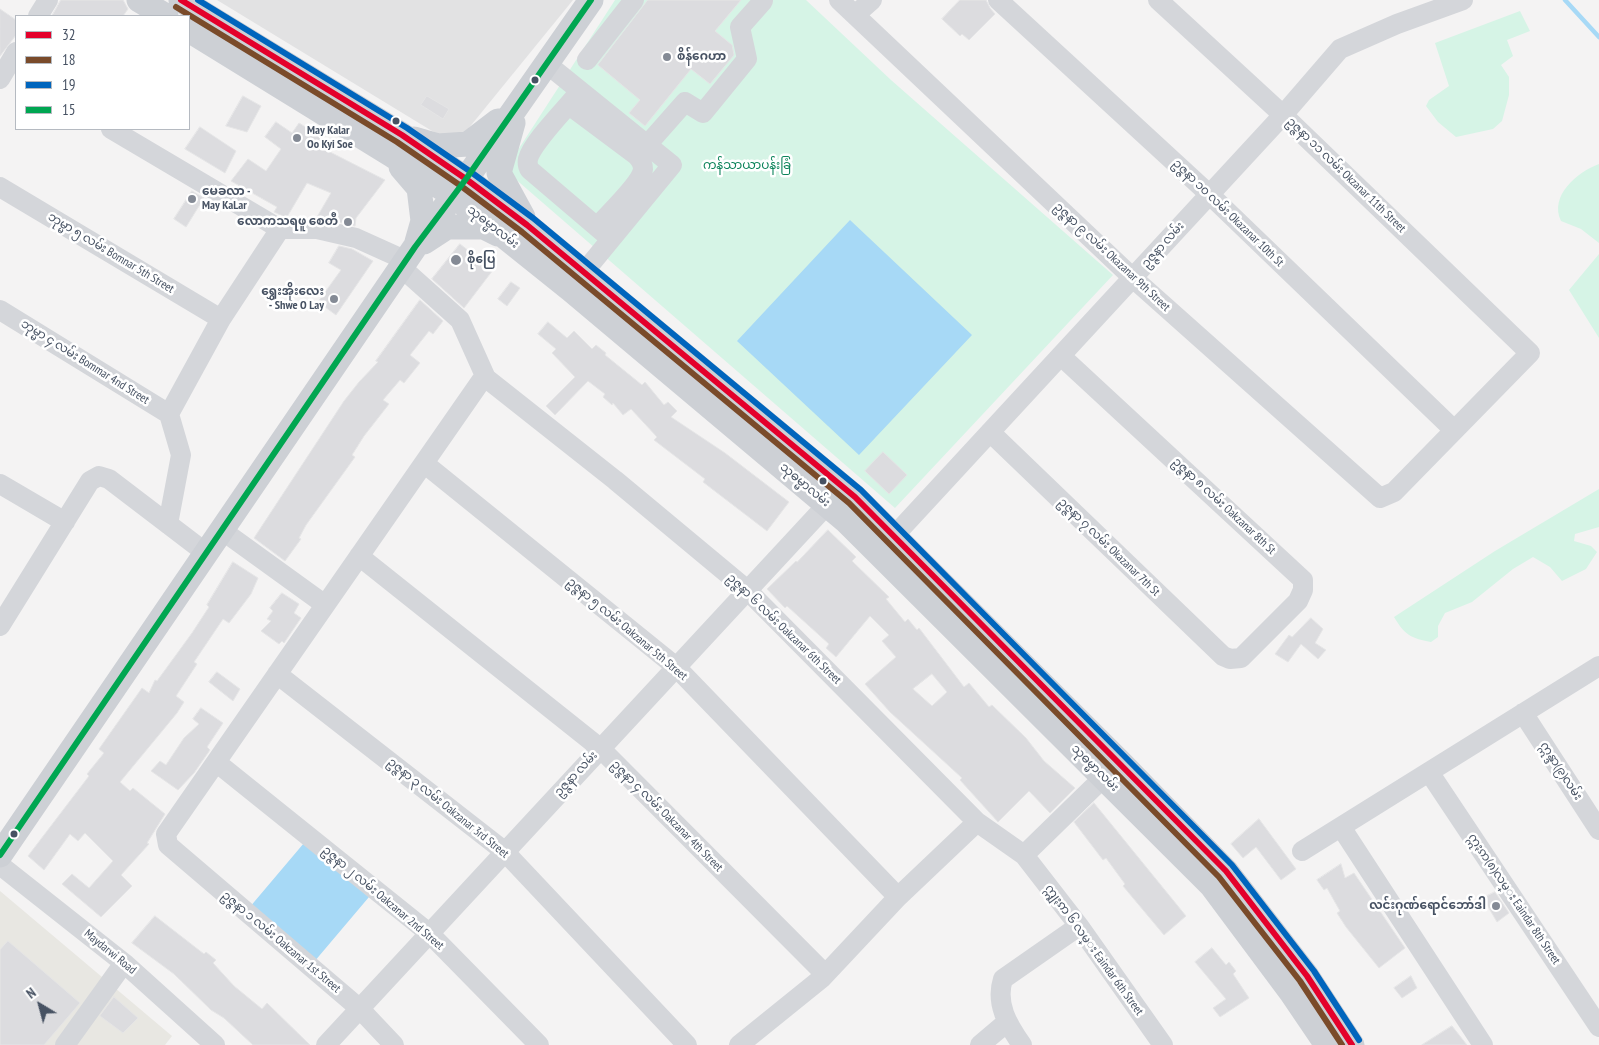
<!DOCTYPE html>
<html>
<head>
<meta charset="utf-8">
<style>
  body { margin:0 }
  #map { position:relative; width:1599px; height:1045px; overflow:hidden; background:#f4f3f3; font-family:"PT Sans Narrow",sans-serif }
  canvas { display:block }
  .legend { position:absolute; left:15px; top:15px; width:175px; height:115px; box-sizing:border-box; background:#fff; border:1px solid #b5bac1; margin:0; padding:6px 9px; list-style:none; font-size:15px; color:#475263 }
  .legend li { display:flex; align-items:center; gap:10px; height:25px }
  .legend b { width:25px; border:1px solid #b5bac1 }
  .north { position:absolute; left:15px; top:980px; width:50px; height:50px; -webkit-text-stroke:4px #fff; paint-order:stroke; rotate:323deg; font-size:14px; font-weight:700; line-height:20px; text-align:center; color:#475263 }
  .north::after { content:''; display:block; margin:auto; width:18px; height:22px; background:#475263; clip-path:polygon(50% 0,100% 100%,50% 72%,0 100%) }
</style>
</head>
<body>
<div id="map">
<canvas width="1599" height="1045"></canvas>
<ul class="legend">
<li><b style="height:6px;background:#e4002b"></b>32</li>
<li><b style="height:6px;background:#7a4b2a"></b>18</li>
<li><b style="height:6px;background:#0065bd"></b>19</li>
<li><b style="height:6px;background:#00a651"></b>15</li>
</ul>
<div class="north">N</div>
</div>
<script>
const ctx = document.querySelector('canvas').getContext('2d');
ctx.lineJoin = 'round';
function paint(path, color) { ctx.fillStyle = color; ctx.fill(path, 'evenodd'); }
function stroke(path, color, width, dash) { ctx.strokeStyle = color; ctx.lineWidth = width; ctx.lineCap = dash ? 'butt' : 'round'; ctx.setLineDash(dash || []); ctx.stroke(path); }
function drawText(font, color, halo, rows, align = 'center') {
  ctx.font = font + ' "PT Sans Narrow","Noto Sans Myanmar",sans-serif'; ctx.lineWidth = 5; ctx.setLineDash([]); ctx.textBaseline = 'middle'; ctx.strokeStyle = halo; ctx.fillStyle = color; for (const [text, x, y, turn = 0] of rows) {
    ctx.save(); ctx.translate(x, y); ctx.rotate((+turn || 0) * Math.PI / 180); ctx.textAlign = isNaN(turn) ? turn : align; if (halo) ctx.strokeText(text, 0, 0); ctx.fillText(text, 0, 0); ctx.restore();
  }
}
const commercial = new Path2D(`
  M0,891L172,1036L165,1045H0Z`);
const education = new Path2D(`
  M217,0H573L455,145Z`);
const green = new Path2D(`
  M615,0H806L891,80L1113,275L895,508L505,170Z
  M1520,11L1530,31L1507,40L1513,56L1501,65L1509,77V95L1502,121L1493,129L1456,137L1438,122L1426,106L1429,100L1449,86L1435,43Z
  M1599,164V243L1581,229L1561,221C1549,196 1577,172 1599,164Z
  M1599,254V338L1569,290Z
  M1599,489V527L1575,534L1574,541L1591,546L1597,552L1586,569L1562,581L1550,567L1533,557L1513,569L1472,602L1445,613L1438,626V637L1431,642C1410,638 1405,635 1394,617L1495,551Z`);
const water = new Path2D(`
  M850,220L972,335L859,455L737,341Z
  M304,843L369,897L314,962L249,908Z`);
const stream = new Path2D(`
  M1565,0L1599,37`);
const building = new Path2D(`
  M61,0H123L128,9L123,16H52Z
  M648,0H741L715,31L732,45L734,55L710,84L691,69L645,126L629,113L640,100L598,65Z
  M960,0H986L990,8L995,14L969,40L962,34L960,36L942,19Z
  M0,9L16,20V35L0,56Z
  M243,96L261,106L247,132L226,126Z
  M427,96L449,109L443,119L421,105Z
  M276,122L292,133L299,123L333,144L328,151L385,180L356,218L355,226L334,221L330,217L329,220L317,217L331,193L307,183L287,217H285L274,212L277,207L231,181L248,159L266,171L281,149L265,137Z
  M200,127L236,151L225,173L185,149Z
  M192,191L204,198L186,227L174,219Z
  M460,244L493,270L464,308L432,279Z
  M339,246L352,249L373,261L336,315L318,302L341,270L329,263Z
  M511,282L520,288L507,306L498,299Z
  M420,300L443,321L433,334L429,331L410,355L420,363L404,383L400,380L383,400L389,404L364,436L352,455L355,457L306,525L299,538L301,539L285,561L254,538L344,401L359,382L378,362L376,361Z
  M548,322L567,338L574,331L592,349L596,345L606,353L605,355L642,385L645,382L664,405L668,402L677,411L671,417L725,453L789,502L767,531L703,482L705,479L654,440L657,437L631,409L623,415L613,403L612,405L603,397L605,394L588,381L555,415L546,406L575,377L552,353L556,349L538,334Z
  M883,452L907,475L889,494L865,471Z
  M828,530L856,557L852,561L889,597L886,599L905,622L908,619L917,630L919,628L964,687L969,683L989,707L992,705L1026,738L1044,761L1075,788L1050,813L1029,791L998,822L960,780L962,778L890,712L865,684L896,657L882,641L889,635L870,616L836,657L826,648L829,644L787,606L785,608L767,589L796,561L797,562ZM932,674L947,692L932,706L913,689Z
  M233,562L258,578L251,594L229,623L223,619L194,662L197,664L176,696L184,702L177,713L120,782L130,791L133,788L165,814L147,843L149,844L121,875L132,886L101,917L62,884L72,874L89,888L113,861L85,833L78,841L70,834L44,870L28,856L89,776L87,774L104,753L99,749L142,688L149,693L155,680L157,681L192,633L209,607L207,605Z
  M282,593L299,604L294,613L301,618L284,643L282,641L279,644L261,631L271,621L267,619L273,611L270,608Z
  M1311,618L1323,629L1315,643L1326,650L1318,659L1301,644L1288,662L1275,654L1289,635L1292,637Z
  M217,672L240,689L233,701L209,682Z
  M201,708L223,723L207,747L210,750L194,773L178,790L151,771L160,761L166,765L184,738L199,724L193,719Z
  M1094,803L1186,916L1164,935L1123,886L1125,884L1106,858L1103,860L1074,822Z
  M1259,819L1296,869L1281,880L1256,847L1243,858L1231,844Z
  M1341,864L1345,878L1354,873L1405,948L1379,968L1346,927L1337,913L1340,911L1327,888L1324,890L1317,880Z
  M1495,892L1509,913L1497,922L1483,898Z
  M155,916L204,954L206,952L216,960L213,963L234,986L262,1009L267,1003L310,1045H253L224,1018L211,1010L174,974L132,943Z
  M8,941L80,1003L44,1045H0V950Z
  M1212,948L1226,965L1229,962L1236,971L1233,974L1249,998L1220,1017L1213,1008L1226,999L1195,962Z
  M1411,976L1417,988L1402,998L1394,988Z
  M114,997L138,1018L123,1033L100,1016Z
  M1452,1026L1467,1045H1422Z`);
const minor = new Path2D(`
  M839,0L1134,279L1380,498L1394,492L1530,353L1283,115L1158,0
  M998,0L1209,194L1454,430
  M855,15L872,0
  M38,16L48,0
  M587,60L634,0
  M547,64L672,165L575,283
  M0,79L16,52
  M580,91C568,107 532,142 528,159C527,164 528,167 530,170L611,239
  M569,105L636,155C640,159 643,163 643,169C642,183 607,215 597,227
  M111,129L280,229
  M647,145L685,102L703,113L747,59L740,27L763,1L761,0
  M0,187L221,319
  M280,229H317L356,238L407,261
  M402,268L460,320L486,378
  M0,310L169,414
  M486,378L615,480L746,589L977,822L1024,855L1079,926L1163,1045
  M990,432L1223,656L1230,659L1241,658L1298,601L1303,590V580L1061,356
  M425,464L675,666L898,897
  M0,484L65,522
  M168,524L181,455L169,414L221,319L280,229
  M223,531L324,604
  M894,536L1283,115L1340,49L1397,24L1463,0
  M359,556L600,748L825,974
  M0,626L90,481L99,476L109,479L206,553
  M277,674L504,851L687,1045
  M1523,713L1599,830
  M216,762L429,933L539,1045
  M1429,772L1599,1027
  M1341,827L1483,1045
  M1302,851L1599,666
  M1024,855L1104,777
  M0,865L124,963L215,1045
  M65,1045L124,963
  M326,1045L836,495
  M394,1045L359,1008L168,845L166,834L481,381L486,378
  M739,1045L822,978L898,897L977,822
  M980,1045L1006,1023
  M1022,1045C1008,1025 995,1004 1003,979L1079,926`);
const major = new Path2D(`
  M139,0L166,16
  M181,0L402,135L466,179L527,225L855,497L1122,764L1226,871L1307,976L1352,1045
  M189,30L392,155L454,196L570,289L846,521L1212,886L1291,992L1327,1045
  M513,123L499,173L523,217
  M414,139L438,146L468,144L498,121
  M401,167L419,188L423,221L417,242
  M424,242L447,227H484L498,234
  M0,855L415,247L466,179L591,0`);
const bus1 = new Path2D(`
  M181,0L402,135L466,179L527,225L855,497L1226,871L1307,976L1352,1045`);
const bus2 = new Path2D(`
  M176,7L397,142L461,186L522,232L849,503L1219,877L1300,981L1342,1045`);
const bus3 = new Path2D(`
  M198,0L407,128L471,172L533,218L861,490L1232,865L1314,971L1359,1040`);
const bus4 = new Path2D(`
  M0,855L415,247L466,179L591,0`);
const markers = [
  [667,57,5,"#848a95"],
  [535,80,4.5,"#475263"],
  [396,121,4.5,"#475263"],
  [297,138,5,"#848a95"],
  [192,199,5,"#848a95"],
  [348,222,5,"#848a95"],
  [456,260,6,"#848a95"],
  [334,299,5,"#848a95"],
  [823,481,4.5,"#475263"],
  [14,834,4.5,"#475263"],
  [1496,906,5,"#848a95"]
];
const poiNames = [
  ["စိန်ဂေဟာ",677,57],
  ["May Kalar",307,131],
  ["Oo Kyi Soe",307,145],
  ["မေခလာ -",202,192],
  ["May KaLar",202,206],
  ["လောကသရဖူ စေတီ",338,222,"right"],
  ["စိုပြေ",467,260],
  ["ရွှေးအိုးလေး",324,292,"right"],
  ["- Shwe O Lay",324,306,"right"],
  ["လင်းဂုဏ်ရောင်ဘော်ဒါ",1486,906,"right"]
];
const parkNames = [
  ["ကန်သာယာပန်းခြံ",747,166]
];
const streetNames = [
  ["ဥဇ္ဇနာ ၁၁ လမ်း Okzanar 11th Street",1346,175,44],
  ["ဥဇ္ဇနာ ၁၀ လမ်း Okazanar 10th St",1228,213,44],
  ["သုဓမ္မာလမ်း",493,227,38],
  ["ဥဇ္ဇနာ လမ်း",1163,245,-48],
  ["ဘုမ္မာ ၅ လမ်း Bomnar 5th Street",111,253,31],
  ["ဥဇ္ဇနာ ၉ လမ်း Okazanar 9th Street",1112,257,43],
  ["ဘုမ္မာ ၄ လမ်း Bommar 4nd Street",85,362,32],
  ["သုဓမ္မာလမ်း",805,485,40],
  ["ဥဇ္ဇနာ ၈ လမ်း Oakzanar 8th St",1224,506,43],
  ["ဥဇ္ဇနာ ၇ လမ်း Okazanar 7th St",1109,547,44],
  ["ဥဇ္ဇနာ ၅ လမ်း Oakzanar 5th Street",627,629,40],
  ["ဥဇ္ဇနာ ၆ လမ်း Oakzanar 6th Street",784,629,44],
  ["သုဓမ္မာလမ်း",1095,768,45],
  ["ဣန္ဒာ(၉)လမ်း",1561,771,57],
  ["ဥဇ္ဇနာ လမ်း",576,774,-47],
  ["ဥဇ္ဇနာ ၃ လမ်း Oakzanar 3rd Street",448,808,39],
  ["ဥဇ္ဇနာ ၄ လမ်း Oakzanar 4th Street",667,816,45],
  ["ဥဇ္ဇနာ ၂ လမ်း Oakzanar 2nd Street",383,898,40],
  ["ဣႏၵာ(၈)လမ္း Eaindar 8th Street",1514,899,56],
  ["ဥဇ္ဇနာ ၁ လမ်း Oakzanar 1st Street",281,942,40],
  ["ဣျႏၵာ ၆ လမ္း Eaindar 6th Street",1094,950,54],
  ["Maydarwi Road",110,952,39]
];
paint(commercial, '#e8e7e2');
paint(education, '#e2e2e3');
paint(green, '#d6f4e6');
paint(water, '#a7d9f6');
stroke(stream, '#a7d9f6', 4.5);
paint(building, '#dcdcdf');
stroke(building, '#e5e5e6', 1);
stroke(minor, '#d4d6da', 20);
stroke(major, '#cdd0d5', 25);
stroke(bus1, '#e4002b', 6);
stroke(bus2, '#7a4b2a', 6);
stroke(bus3, '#0065bd', 6);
stroke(bus4, '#00a651', 6);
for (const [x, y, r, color] of markers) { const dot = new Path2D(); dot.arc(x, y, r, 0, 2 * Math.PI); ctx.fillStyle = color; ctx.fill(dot); stroke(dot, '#fff', 2); }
drawText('bold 12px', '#475263', '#fff', poiNames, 'left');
drawText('12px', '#0c835a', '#fff', parkNames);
drawText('12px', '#475263', '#fff', streetNames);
</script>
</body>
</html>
